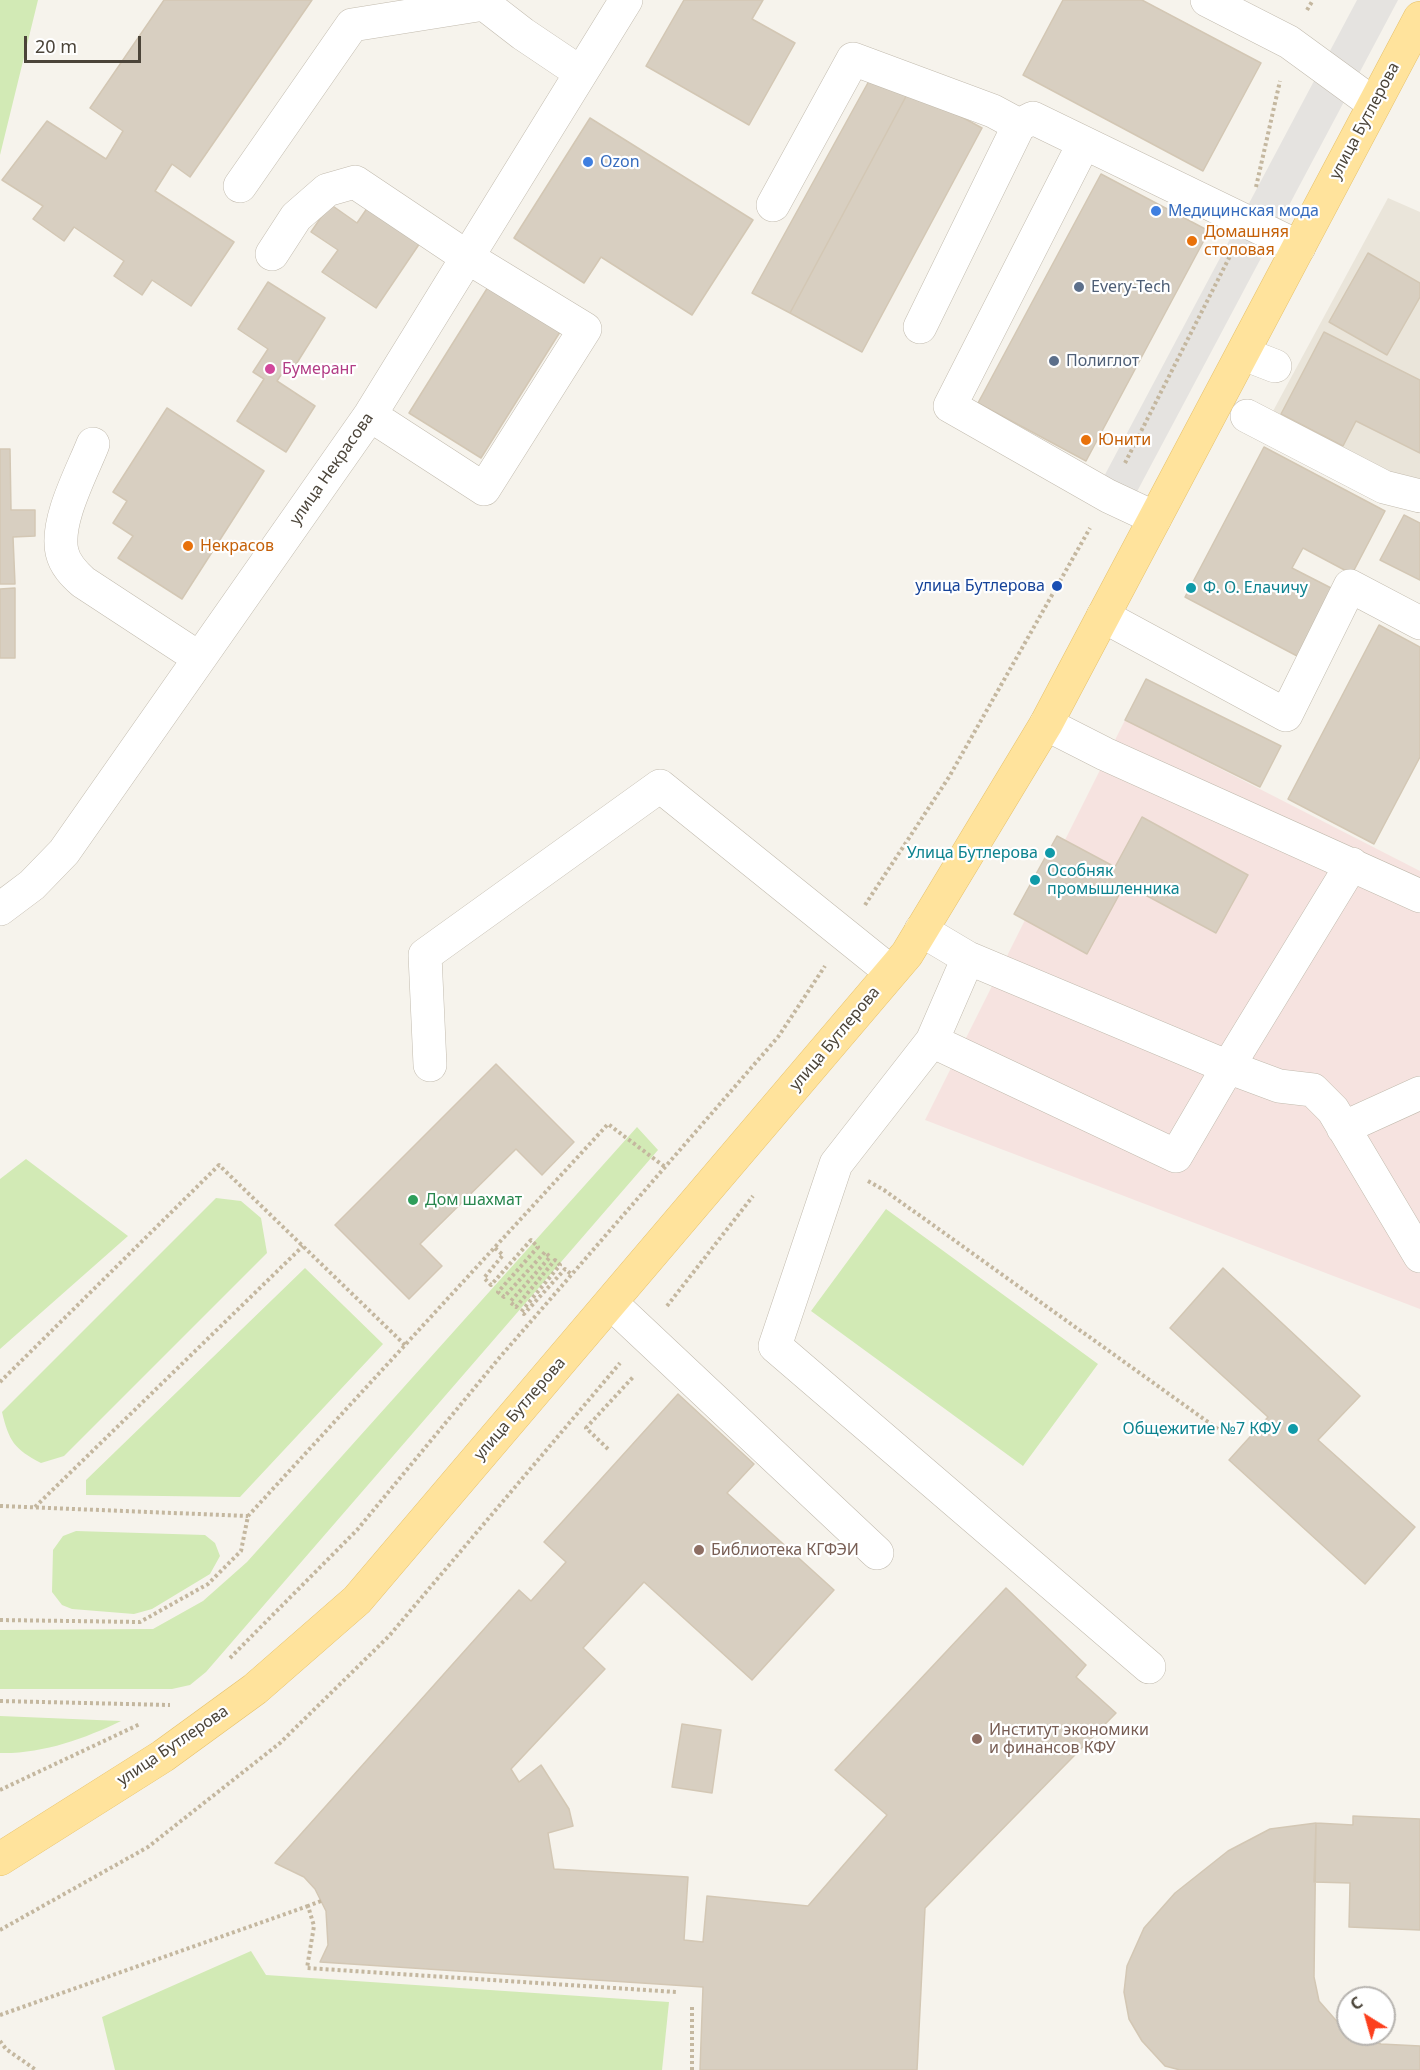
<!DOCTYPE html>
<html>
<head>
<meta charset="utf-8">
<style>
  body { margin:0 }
  #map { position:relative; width:1420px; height:2070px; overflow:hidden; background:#f6f3ec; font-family:"Noto Sans",sans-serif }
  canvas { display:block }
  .north { position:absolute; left:1336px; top:1986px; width:60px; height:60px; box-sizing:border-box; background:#fff; border:2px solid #b7b4b0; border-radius:50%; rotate:323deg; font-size:16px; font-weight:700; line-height:24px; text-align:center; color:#4b4439 }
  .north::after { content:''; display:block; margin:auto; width:21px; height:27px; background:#fc3f1d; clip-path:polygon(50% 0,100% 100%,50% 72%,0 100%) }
  .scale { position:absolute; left:24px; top:36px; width:117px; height:27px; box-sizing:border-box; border:3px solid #4b4439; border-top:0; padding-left:8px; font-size:18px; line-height:21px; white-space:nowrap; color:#4b4439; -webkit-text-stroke:4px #fff; paint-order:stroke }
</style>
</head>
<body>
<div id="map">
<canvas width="1420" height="2070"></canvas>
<div class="north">С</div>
<div class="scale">20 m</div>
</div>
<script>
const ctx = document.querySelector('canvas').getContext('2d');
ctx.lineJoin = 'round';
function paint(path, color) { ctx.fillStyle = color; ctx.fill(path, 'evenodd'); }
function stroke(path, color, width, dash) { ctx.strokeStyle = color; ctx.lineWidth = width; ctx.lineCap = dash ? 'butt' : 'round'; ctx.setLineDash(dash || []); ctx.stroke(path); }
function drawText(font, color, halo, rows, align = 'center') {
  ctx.font = font + ' "Noto Sans",sans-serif'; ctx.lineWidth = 4.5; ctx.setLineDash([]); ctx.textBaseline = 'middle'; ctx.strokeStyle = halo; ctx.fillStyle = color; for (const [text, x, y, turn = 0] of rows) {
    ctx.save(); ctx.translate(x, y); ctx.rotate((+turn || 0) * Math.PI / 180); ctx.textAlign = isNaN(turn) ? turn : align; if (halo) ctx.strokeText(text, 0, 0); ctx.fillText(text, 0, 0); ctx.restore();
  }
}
const residential = new Path2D(`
  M1388,198L1420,212V492L1266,424Z`);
const medical = new Path2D(`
  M1125,720L1420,871V1309L925,1120Z`);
const green = new Path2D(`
  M0,0H38L0,155Z
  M637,1127L658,1150L206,1672L190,1685L172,1689H0V1630L153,1629L203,1601L247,1562Z
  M26,1159L128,1236L0,1349V1179Z
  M216,1198L241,1201L261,1218L267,1253L64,1456L41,1463C14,1449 9,1441 2,1412Z
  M886,1209L1098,1364L1023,1466L811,1311Z
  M305,1268L383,1344L240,1497L86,1495V1480Z
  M76,1531L205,1535L215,1543L220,1556L210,1574L152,1609L134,1614L72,1609L62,1605L52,1592L53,1550L63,1536Z
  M0,1716L121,1721C84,1739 42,1754 0,1753Z
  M251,1951L266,1975L669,2002L662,2070H115L102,2017Z`);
const parking = new Path2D(`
  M1357,0H1398L1132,501L1100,484Z`);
const building = new Path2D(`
  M164,0H312L190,177L172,164L155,191L234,242L191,306L152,280L142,295L114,276L124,261L74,227L64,241L33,219L43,206L2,180L47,121L106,159L123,131L90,108Z
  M684,0H763L752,19L795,43L749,125L646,66Z
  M1063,0H1142L1261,63L1203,171L1023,75Z
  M875,70L910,89L790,313L752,293Z
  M910,89L982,128L862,352L790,313Z
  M590,118L753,220L692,315L601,257L584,283L514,238Z
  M1101,174L1209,231L1086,461L978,403Z
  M330,204L357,223L370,204L422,240L376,308L322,272L338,250L311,232Z
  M1368,253L1420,283V297L1387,355L1329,322Z
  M268,282L325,318L295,366L289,363L277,381L315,406L286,452L237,421L264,379L253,372L268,349L238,329Z
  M488,287L560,332L481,458L409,413Z
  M1324,332L1420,380V453L1356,421L1343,446L1281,414Z
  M167,408L264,471L182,599L118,558L133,536L113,523L127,501L113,492Z
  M1264,447L1385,511L1352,574L1303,548L1292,568L1335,590L1299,657L1185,597Z
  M0,449H10L11,510H35V536L13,537L15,584H0Z
  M1404,515L1420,523V580L1380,560Z
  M15,588V658H0V589Z
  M1379,625L1420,647V757L1374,844L1288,799Z
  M1146,679L1281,746L1260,787L1125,720Z
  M1142,817L1248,875L1216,933L1125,884L1087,954L1014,914L1057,836L1115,867Z
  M496,1064L574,1142L542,1175L516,1149L420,1244L442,1266L409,1299L335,1225Z
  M1223,1268L1360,1396L1318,1440L1415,1527L1365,1584L1229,1460L1268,1417L1170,1328Z
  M678,1394L754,1464L727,1493L834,1590L752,1680L644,1582L583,1648L605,1669L511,1769L519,1782L541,1765L569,1809L573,1826L548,1833L554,1869L688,1877L684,1940L703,1942L707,1896L808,1906L887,1815L835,1770L1006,1588L1086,1665L1076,1677L1116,1713L925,1908L917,2070H700L703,1987L320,1962L328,1945L326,1911L315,1889L304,1877L275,1863L519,1590L531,1601L566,1562L544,1542Z
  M682,1724L721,1730L712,1793L672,1787Z
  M1353,1816L1420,1819V1930L1349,1927L1350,1883L1314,1882L1316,1823L1353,1825Z
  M1316,1823L1314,1977L1319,2001L1348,2034L1381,2044L1420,2046V2070H1180L1165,2066L1142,2041L1129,2019L1124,1992L1127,1966L1144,1928L1175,1893L1228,1851L1270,1829Z`);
const path = new Path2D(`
  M1307,10L1313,0
  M1256,187L1280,81
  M1125,463L1230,256
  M865,905L949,777L1090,528
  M868,1181L884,1190L1222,1432
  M495,1248L503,1255L484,1278L491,1285L531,1240L538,1247L498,1292L504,1297L545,1252L550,1257L510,1302L516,1307L555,1260L560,1265L521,1312L524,1314L565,1269L571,1274
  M667,1306L753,1196
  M0,1382L219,1165L405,1345
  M608,1449L586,1428L634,1376
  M0,1506L248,1516
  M35,1507L303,1246
  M0,1620L140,1622L208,1584L241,1551L248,1516L608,1124L665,1167
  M230,1658L357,1530L500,1357L778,1037L825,966
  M0,1701L170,1705
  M0,1790L140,1724
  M321,1901L308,1906L314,1926L307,1968L676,1992
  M0,1930L148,1847L280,1743L389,1636L620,1363
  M0,2015L308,1906
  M0,2041L6,2049L36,2070
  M692,2070V2004`);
const minor = new Path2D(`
  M479,0L523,34L581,73
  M1207,0L1289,42L1374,104
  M1084,143L950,406L1108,496L1155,518
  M240,186L352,25L484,4
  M773,205L853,59L993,111L1019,125
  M272,254L296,217L327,190L355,182L467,257L585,329L484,489L370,415
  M920,327L1019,125L1033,118L1299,247
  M1244,354L1275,366
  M1247,416L1384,487L1420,496
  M93,444C82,472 55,521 62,552C65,565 74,574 83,582L199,658
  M1103,616L1286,715L1350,586L1420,623
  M1046,724L1105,754L1420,896
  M0,909L32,885L64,852L370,415L626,0
  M921,930L968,958L932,1041L836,1164L775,1346L1149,1667
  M968,958L1228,1067L1352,864
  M932,1041L1176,1156L1228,1067L1279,1086L1313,1090L1333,1110L1420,1256
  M430,1065L425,955L660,786L891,972
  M1343,1128L1420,1093
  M611,1303L877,1553`);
const major = new Path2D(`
  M0,1859L163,1756L255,1689L357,1600L907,954L1046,724L1420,18`);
const markers = [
  [588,162,6,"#3f7fe0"],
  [1156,211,6,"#3f7fe0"],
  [1192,241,6,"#e8710a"],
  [1079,287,6,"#5c6f8a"],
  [1054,361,6,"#5c6f8a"],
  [270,369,6,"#d1479c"],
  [1086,440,6,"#e8710a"],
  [188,546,6,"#e8710a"],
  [1057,586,6,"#1a4fb4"],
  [1191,588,6,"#0f9aa8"],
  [1050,853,6,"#0f9aa8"],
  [1035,880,6,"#0f9aa8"],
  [413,1200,6,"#2e9e5b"],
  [1293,1429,6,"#0f9aa8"],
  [699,1550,6,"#8d6e63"],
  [977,1739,6,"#8d6e63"]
];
const streetNames = [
  ["улица Бутлерова",1365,121,-62],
  ["улица Некрасова",332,469,-55],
  ["улица Бутлерова",835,1039,-50],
  ["улица Бутлерова",520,1409,-49],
  ["улица Бутлерова",173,1746,-34]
];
const shopNames = [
  ["Ozon",600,162],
  ["Медицинская мода",1168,211]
];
const foodNames = [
  ["Домашняя",1204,232],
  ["столовая",1204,250],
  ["Юнити",1098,440],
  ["Некрасов",200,546]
];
const serviceNames = [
  ["Every-Tech",1091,287],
  ["Полиглот",1066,361]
];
const hotelNames = [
  ["Бумеранг",282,369]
];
const transitNames = [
  ["улица Бутлерова",1045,586]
];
const cultureNames = [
  ["Ф. О. Елачичу",1203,588],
  ["Улица Бутлерова",1038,853,"right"],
  ["Особняк",1047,871],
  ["промышленника",1047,889],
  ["Общежитие №7 КФУ",1281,1429,"right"]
];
const leisureNames = [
  ["Дом шахмат",425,1200]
];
const educationNames = [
  ["Библиотека КГФЭИ",711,1550],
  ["Институт экономики",989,1730],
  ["и финансов КФУ",989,1748]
];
paint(residential, '#eae5da');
paint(medical, '#f6e3e0');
paint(green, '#d2eab5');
paint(parking, '#e5e3e0');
paint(building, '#d8cfc1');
stroke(building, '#d3c7b4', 1.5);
stroke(minor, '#c2bbae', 34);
stroke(major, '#e6c16a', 34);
stroke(path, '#c4b79f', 4, [3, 3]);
stroke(minor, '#fff', 33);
stroke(major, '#ffe39c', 33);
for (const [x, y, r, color] of markers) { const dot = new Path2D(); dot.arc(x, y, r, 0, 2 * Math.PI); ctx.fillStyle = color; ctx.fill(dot); stroke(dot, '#fff', 2); }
drawText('16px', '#4b4439', '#fff', streetNames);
drawText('16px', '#366cbe', '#fff', shopNames, 'left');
drawText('16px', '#c56008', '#fff', foodNames, 'left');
drawText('16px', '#4e5e75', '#fff', serviceNames, 'left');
drawText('16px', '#b23c85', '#fff', hotelNames, 'left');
drawText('16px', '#164399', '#fff', transitNames, 'right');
drawText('16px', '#0d838f', '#fff', cultureNames, 'left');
drawText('16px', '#27864d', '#fff', leisureNames, 'left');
drawText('16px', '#785e54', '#fff', educationNames, 'left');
</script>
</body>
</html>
